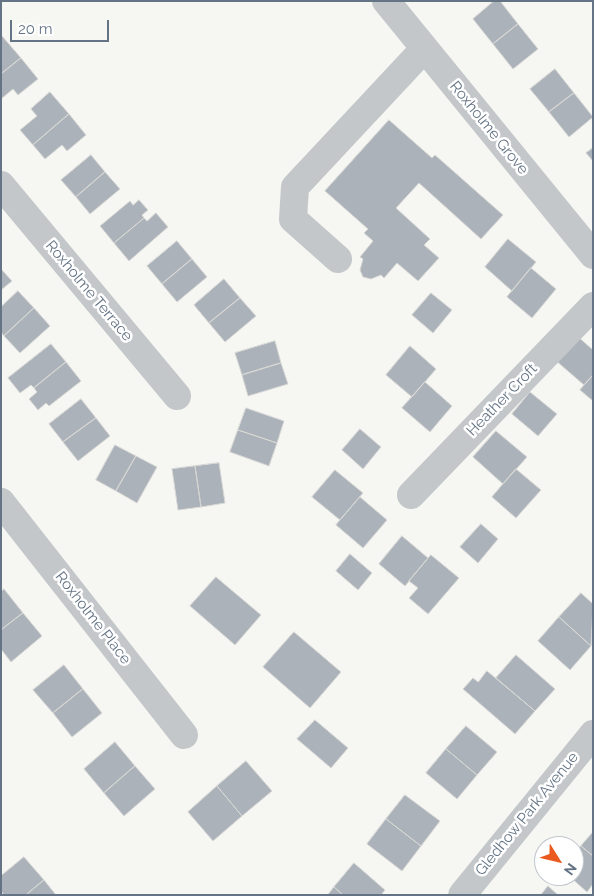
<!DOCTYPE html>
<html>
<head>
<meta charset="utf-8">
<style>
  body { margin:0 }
  #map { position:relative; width:594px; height:896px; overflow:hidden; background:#f6f6f2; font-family:Raleway,sans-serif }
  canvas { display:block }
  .frame { position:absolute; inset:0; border:2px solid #647485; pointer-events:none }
  .north { position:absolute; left:534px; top:836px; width:50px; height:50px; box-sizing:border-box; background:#fff; border:1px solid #c1c7ce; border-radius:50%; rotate:126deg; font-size:14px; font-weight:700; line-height:20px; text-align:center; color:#647485 }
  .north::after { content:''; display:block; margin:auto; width:18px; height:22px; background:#ea5a1e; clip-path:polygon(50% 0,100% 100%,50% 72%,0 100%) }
  .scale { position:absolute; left:10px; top:20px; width:99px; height:22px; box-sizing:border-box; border:2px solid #647485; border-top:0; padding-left:6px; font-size:15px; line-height:18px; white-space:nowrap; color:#647485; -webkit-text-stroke:4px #fff; paint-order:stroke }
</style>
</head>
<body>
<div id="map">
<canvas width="594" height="896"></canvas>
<div class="frame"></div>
<div class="north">N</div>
<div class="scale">20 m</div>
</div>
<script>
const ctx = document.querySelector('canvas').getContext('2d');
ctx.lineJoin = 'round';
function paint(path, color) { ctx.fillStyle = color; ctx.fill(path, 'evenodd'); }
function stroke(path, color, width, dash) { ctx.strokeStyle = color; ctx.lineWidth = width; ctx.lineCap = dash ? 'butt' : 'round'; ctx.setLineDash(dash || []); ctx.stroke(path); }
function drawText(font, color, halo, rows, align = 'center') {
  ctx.font = font + ' Raleway,sans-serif'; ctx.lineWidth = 5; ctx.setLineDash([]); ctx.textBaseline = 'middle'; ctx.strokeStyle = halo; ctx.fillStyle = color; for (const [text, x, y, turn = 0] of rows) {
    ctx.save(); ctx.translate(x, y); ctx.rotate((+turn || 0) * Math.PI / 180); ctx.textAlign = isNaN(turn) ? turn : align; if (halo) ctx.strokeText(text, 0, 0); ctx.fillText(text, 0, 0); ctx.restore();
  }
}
const building = new Path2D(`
  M494,1H500L518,24L493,44L473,19Z
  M518,24L538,49L513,69L493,44Z
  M2,36L21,58L1,74V37Z
  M21,58L38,79L18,95L13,89L1,99V74Z
  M555,69L574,93L549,112L530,89Z
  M50,92L69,114L33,145L20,130L37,116L31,109Z
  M574,93L593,117L569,137L549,112Z
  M69,114L86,135L67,151L62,145L45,159L33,145Z
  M389,120L432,158L435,155L503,215L481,239L419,183L396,208L430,239L424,245L439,258L418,281L397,263L384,278L381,275L371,279L363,277L360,270L363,259L360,257L373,241L364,233L368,229L325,191Z
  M593,148V161L586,153Z
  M91,155L105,172L76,197L61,180Z
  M105,172L120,189L90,214L76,197Z
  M139,200L148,210L142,215L144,218L114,243L100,226L130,201L133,205Z
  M156,213L168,227L129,261L114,243L144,218L147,221Z
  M508,239L536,262L512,291L485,267Z
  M177,241L192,259L162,284L147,266Z
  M192,259L207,277L177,302L162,284Z
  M531,268L556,289L532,318L507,297Z
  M1,269L12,281L1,290Z
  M224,279L240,298L209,323L194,305Z
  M18,291L34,308L4,336L1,332V307Z
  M431,293L452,310L433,333L412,315Z
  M240,298L256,316L225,342L209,323Z
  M34,308L50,326L20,353L4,336Z
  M576,335L593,350V375L584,385L554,359Z
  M275,341L281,363L242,375L235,353Z
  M51,344L66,362L34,388L31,385L20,393L8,378Z
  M410,346L436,369L412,397L386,375Z
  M66,362L81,381L49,406L46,403L38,410L29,399L37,392L34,388Z
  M281,363L288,384L248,396L242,375Z
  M593,375V401L580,390Z
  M425,382L452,406L430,432L402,408Z
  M530,392L557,414L538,436L512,414Z
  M81,399L96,418L63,442L49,424Z
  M246,408L284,421L277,443L238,430Z
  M96,418L110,436L78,461L63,442Z
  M360,429L381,447L363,469L342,450Z
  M238,430L277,443L269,466L230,452Z
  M496,431L527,457L503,484L473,457Z
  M115,445L136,456L116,491L96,480Z
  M136,456L157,467L137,503L116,491Z
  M219,463L225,503L201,507L195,466Z
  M195,466L201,507L178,510L172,469Z
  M516,469L541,490L516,518L492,497Z
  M335,470L363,493L340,520L312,497Z
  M360,497L387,520L363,548L336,525Z
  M481,524L498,539L478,563L460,547Z
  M402,536L428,558L405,586L379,564Z
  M350,554L372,573L358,590L336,571Z
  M431,555L459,578L428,614L409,598L418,588L409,581Z
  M216,577L261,615L235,645L190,606Z
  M4,589L23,613L1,630V592Z
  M581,593L593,604L591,646L559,617Z
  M23,613L42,636L11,662L1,649V630Z
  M559,617L591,646L570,670L538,641Z
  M294,632L341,672L310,708L263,667Z
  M516,655L555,689L535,711L496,678Z
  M64,665L83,689L53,713L33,690Z
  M487,671L535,711L515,734L463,689L473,678L478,682Z
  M83,689L102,713L72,737L53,713Z
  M315,720L348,748L331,768L297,739Z
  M466,726L497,752L477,775L446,749Z
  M115,742L135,766L104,793L84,769Z
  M446,749L477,775L457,799L426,773Z
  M246,761L272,791L242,816L217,786Z
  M135,766L155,789L124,816L104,793Z
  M217,786L242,816L213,841L188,812Z
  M405,795L440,821L421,846L386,819Z
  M386,819L421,846L402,871L367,844Z
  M593,832V856L581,846Z
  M581,846L593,856V884L587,892L569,876H574V854Z
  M24,857L44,880L26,895H4L1,891V876Z
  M354,863L385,890L381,895H343L334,887Z
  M44,880L56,895H26Z
  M548,886L558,895H541Z
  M334,887L343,895H328Z`);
const minor = new Path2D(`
  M386,1L593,255
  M1,185L177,396
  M338,259L293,219L295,187L424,49
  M411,495L593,306
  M1,502L184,735
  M462,895L593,734`);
const streetNames = [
  ["Roxholme Grove",489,128,51],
  ["Roxholme Terrace",89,291,50],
  ["Heather Croft",502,400,-46],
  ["Roxholme Place",93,618,52],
  ["Gledhow Park Avenue",527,814,-51]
];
paint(building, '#abb2b9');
stroke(building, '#d7d7d5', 1);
stroke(minor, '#c3c7ca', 28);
drawText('15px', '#647485', '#fff', streetNames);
</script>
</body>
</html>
